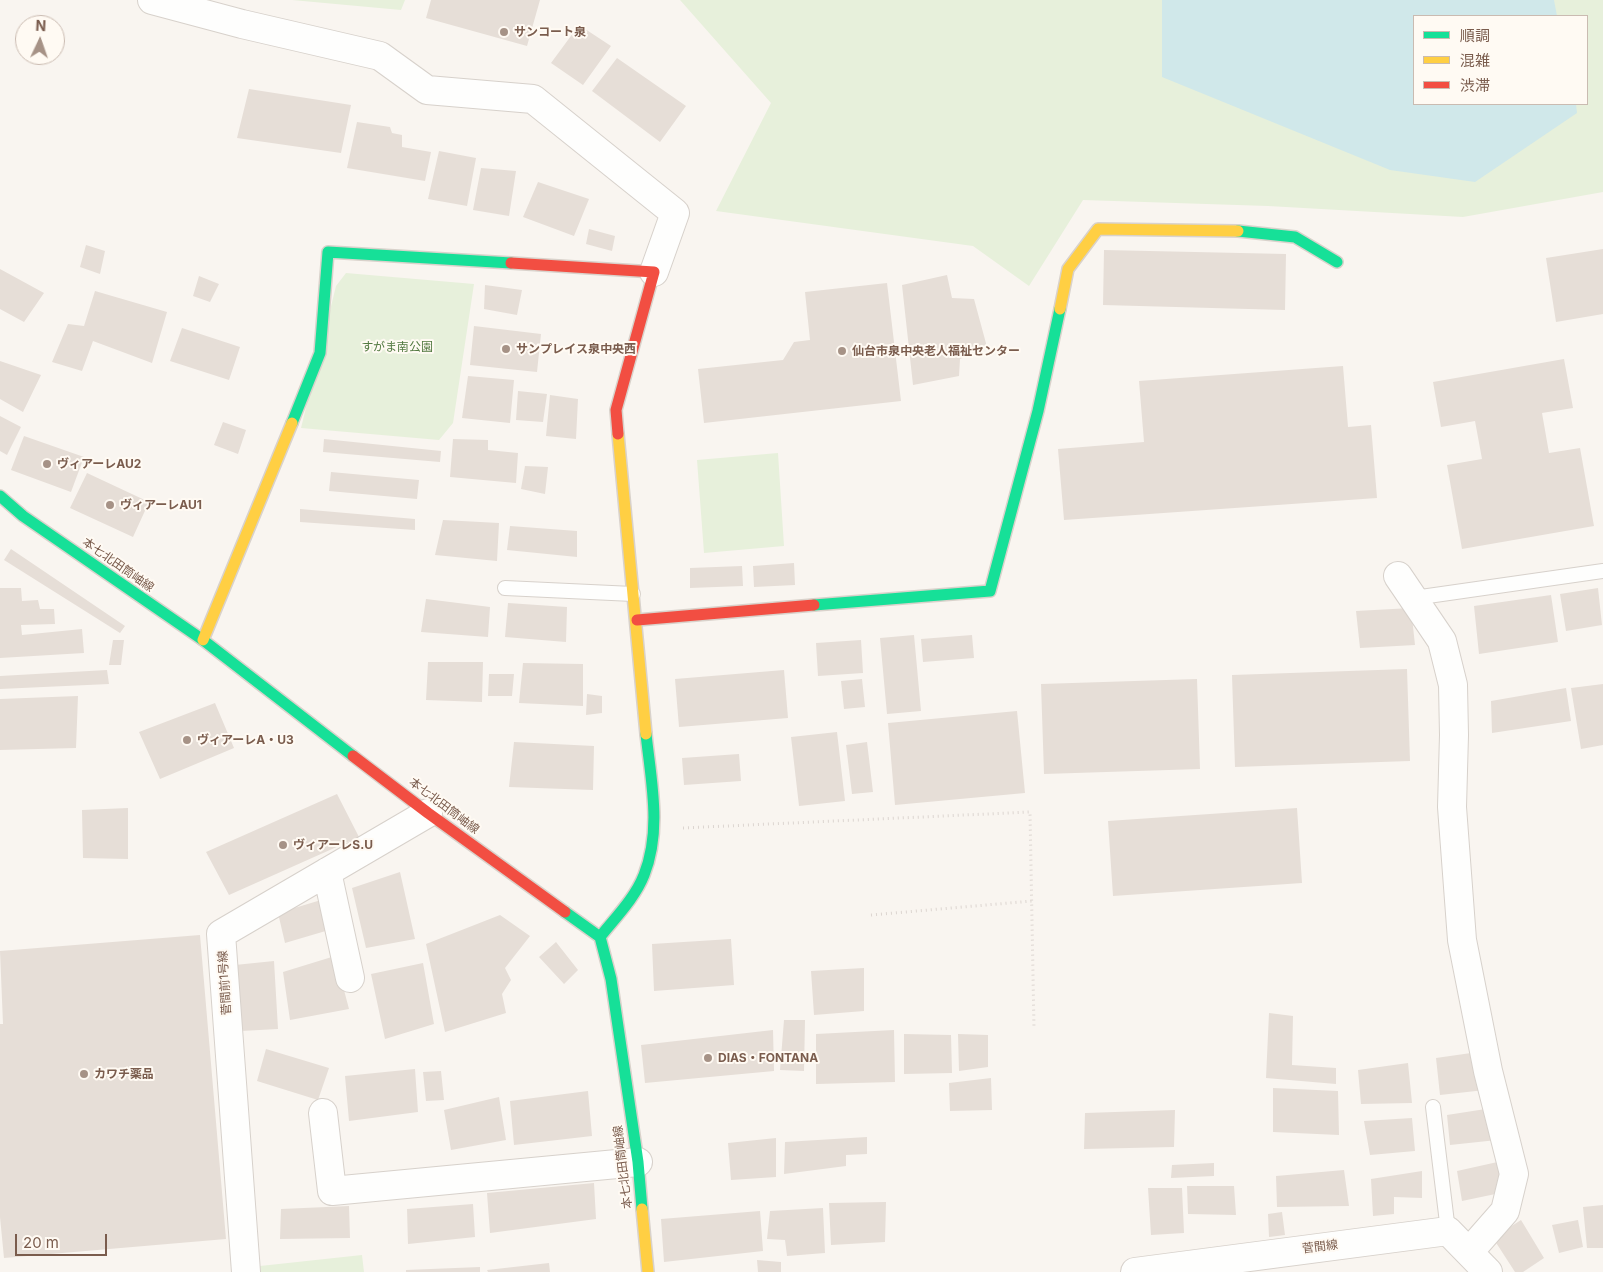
<!DOCTYPE html>
<html>
<head>
<meta charset="utf-8">
<style>
  body { margin:0 }
  #map { position:relative; width:1603px; height:1272px; overflow:hidden; background:#f9f5f0; font-family:Inter,"Noto Sans JP",sans-serif }
  canvas { display:block }
  .legend { position:absolute; left:1413px; top:15px; width:175px; height:90px; box-sizing:border-box; background:#fffaf3; border:1px solid #cabbb1; margin:0; padding:6px 9px; list-style:none; font-size:15px; color:#7a5c4d }
  .legend li { display:flex; align-items:center; gap:10px; height:25px }
  .legend b { width:25px; border:1px solid #cabbb1 }
  .north { position:absolute; left:15px; top:15px; width:50px; height:50px; box-sizing:border-box; background:#fffaf3; border:1px solid #cabbb1; border-radius:50%; rotate:3deg; font-size:14px; font-weight:700; line-height:20px; text-align:center; color:#7a5c4d }
  .north::after { content:''; display:block; margin:auto; width:18px; height:22px; background:#a69286; clip-path:polygon(50% 0,100% 100%,50% 72%,0 100%) }
  .scale { position:absolute; left:15px; top:1234px; width:92px; height:22px; box-sizing:border-box; border:2px solid #7a5c4d; border-top:0; padding-left:6px; font-size:15px; line-height:18px; white-space:nowrap; color:#7a5c4d; -webkit-text-stroke:4px #fffaf3; paint-order:stroke }
</style>
</head>
<body>
<div id="map">
<canvas width="1603" height="1272"></canvas>
<ul class="legend">
<li><b style="height:6px;background:#16e098"></b>順調</li>
<li><b style="height:6px;background:#ffcf43"></b>混雑</li>
<li><b style="height:6px;background:#f24e42"></b>渋滞</li>
</ul>
<div class="north">N</div>
<div class="scale">20 m</div>
</div>
<script>
const ctx = document.querySelector('canvas').getContext('2d');
ctx.lineJoin = 'round';
function paint(path, color) { ctx.fillStyle = color; ctx.fill(path, 'evenodd'); }
function stroke(path, color, width, dash) { ctx.strokeStyle = color; ctx.lineWidth = width; ctx.lineCap = dash ? 'butt' : 'round'; ctx.setLineDash(dash || []); ctx.stroke(path); }
function drawText(font, color, halo, rows, align = 'center') {
  ctx.font = font + ' Inter,"Noto Sans JP",sans-serif'; ctx.lineWidth = 4; ctx.setLineDash([]); ctx.textBaseline = 'middle'; ctx.strokeStyle = halo; ctx.fillStyle = color; for (const [text, x, y, turn = 0] of rows) {
    ctx.save(); ctx.translate(x, y); ctx.rotate((+turn || 0) * Math.PI / 180); ctx.textAlign = isNaN(turn) ? turn : align; if (halo) ctx.strokeText(text, 0, 0); ctx.fillText(text, 0, 0); ctx.restore();
  }
}
const green = new Path2D(`
  M292,0H405L401,10Z
  M680,0H1603V192L1463,217L1268,206L1083,200L1029,286L973,246L716,211L771,103ZM1414,16H1587V104H1414Z
  M346,273L474,284L453,423L439,440L301,428L336,286Z
  M778,453L784,546L704,553L697,460Z
  M362,1255L364,1272H261L260,1266Z`);
const water = new Path2D(`
  M1162,0H1554L1557,16H1414V104H1576L1577,113L1475,182L1390,170L1162,77Z`);
const building = new Path2D(`
  M431,0H540L527,46L426,18Z
  M579,25L611,46L583,85L551,63Z
  M617,58L686,106L660,142L592,91Z
  M249,89L351,105L341,153L237,138Z
  M357,122L390,127L392,133L402,135V147L431,152L425,181L347,168Z
  M439,151L476,158L467,206L428,199Z
  M481,168L516,171L509,216L473,210Z
  M538,182L589,199L574,236L523,217Z
  M589,229L615,236L612,251L586,244Z
  M86,245L105,251L100,274L80,267Z
  M1603,249V314L1556,322L1546,258Z
  M1104,250L1286,254L1285,310L1103,305Z
  M0,269L44,293L24,322L0,309Z
  M947,275L952,298L974,299L987,347L960,359L959,376L913,385L902,285Z
  M199,276L219,284L210,302L193,296Z
  M887,283L901,401L704,423L698,369L783,360L794,342L810,340L805,292Z
  M485,285L522,290L517,315L484,309Z
  M95,291L167,312L152,363L93,341L82,371L52,362L68,324L84,326Z
  M474,326L541,334L537,372L470,365Z
  M182,328L240,347L229,380L170,361Z
  M1564,359L1573,408L1542,413L1549,453L1580,448L1594,526L1462,549L1447,465L1482,459L1475,421L1441,427L1433,382Z
  M0,361L41,375L23,412L0,399Z
  M1343,366L1348,427L1371,425L1377,498L1064,520L1058,449L1144,442L1139,381Z
  M468,376L514,380L510,423L462,418Z
  M518,391L547,394L543,422L516,420Z
  M550,395L578,399L576,439L546,436Z
  M0,416L21,427L7,455L0,451Z
  M223,422L246,430L238,454L214,445Z
  M24,436L84,457L71,492L11,470Z
  M324,439L441,451L440,462L323,452Z
  M453,439L488,440V450L518,453L516,483L450,477Z
  M525,466L548,467L545,494L521,489Z
  M331,472L419,480L417,499L329,491Z
  M87,473L149,502L133,537L70,508Z
  M300,509L415,519V530L300,522Z
  M443,520L499,523L497,561L435,555Z
  M510,526L577,531V557L507,550Z
  M11,549L125,626L120,633L4,560Z
  M794,563L795,585L754,587L753,566Z
  M742,566L743,586L690,588V568Z
  M0,588H21L22,601L38,600L40,609H54L55,624L21,625L22,635L82,629L84,653L0,658Z
  M1598,588L1602,625L1566,631L1560,594Z
  M1551,595L1558,642L1479,654L1474,606Z
  M426,599L490,607L488,637L421,632Z
  M508,603L567,607L566,642L505,637Z
  M1411,608L1415,645L1360,648L1356,611Z
  M914,635L921,711L887,714L880,638Z
  M972,635L974,658L923,662L921,639Z
  M113,640H124L121,665H109Z
  M861,640L863,673L818,676L816,643Z
  M428,662H483L482,702L426,700Z
  M523,663L583,664V706L519,703Z
  M1407,669L1410,761L1235,767L1232,675Z
  M107,670L109,684L0,689V676Z
  M784,670L788,718L679,727L675,679Z
  M489,674H514L512,696H488Z
  M862,679L865,707L844,709L841,681Z
  M1197,679L1200,769L1044,774L1041,684Z
  M1603,684V745L1581,749L1571,688Z
  M1566,688L1571,721L1492,733L1491,701Z
  M587,694L602,696V713L586,715Z
  M78,696L76,748L0,750V699Z
  M215,703L234,748L160,779L139,732Z
  M1017,711L1025,793L895,805L888,723Z
  M837,732L845,801L799,806L791,737Z
  M514,742L594,746L593,790L509,787Z
  M867,742L873,792L852,794L846,745Z
  M739,754L741,781L684,785L682,758Z
  M337,794L359,837L229,895L206,852Z
  M128,808V859L83,858L82,810Z
  M1297,808L1302,883L1113,896L1108,821Z
  M400,872L415,939L366,948L352,888Z
  M321,900L329,930L285,943L278,913Z
  M500,915L530,936L505,968L511,980L502,994L506,1013L445,1032L426,944Z
  M200,935L226,1239L4,1258L0,1217V1024H3L0,951Z
  M731,939L734,985L654,991L652,944Z
  M556,942L578,970L564,984L539,957Z
  M335,956L349,1009L290,1020L283,972Z
  M274,961L278,1029L241,1031L235,965Z
  M423,963L434,1024L385,1039L371,974Z
  M864,968V1011L814,1015L811,971Z
  M1269,1013L1293,1016L1292,1065L1336,1068V1084L1266,1078Z
  M784,1020H805L804,1071L780,1070Z
  M773,1030L774,1071L645,1083L641,1045Z
  M894,1030L895,1082L816,1084V1034Z
  M904,1034L951,1035L952,1073L904,1074Z
  M958,1034L988,1035V1067L959,1071Z
  M266,1049L329,1068L318,1100L257,1081Z
  M1478,1052L1485,1090L1440,1095L1436,1058Z
  M1408,1063L1412,1103L1361,1104L1358,1070Z
  M415,1069L418,1112L349,1121L345,1076Z
  M441,1071L444,1100L426,1101L423,1072Z
  M991,1078L992,1110L950,1111L949,1083Z
  M1273,1088L1338,1091L1339,1135L1273,1132Z
  M588,1091L592,1136L514,1145L510,1101Z
  M499,1097L506,1140L451,1150L444,1110Z
  M1492,1108L1497,1140L1450,1145L1447,1115Z
  M1175,1110L1174,1147L1084,1149L1085,1113Z
  M1412,1118L1415,1151L1370,1155L1364,1121Z
  M867,1137V1154L846,1155V1166L784,1174L785,1142Z
  M776,1138V1177L731,1180L728,1143Z
  M1502,1161L1505,1192L1462,1201L1457,1171Z
  M1214,1163V1176L1171,1178L1172,1165Z
  M1344,1170L1349,1206L1277,1207L1276,1176Z
  M1422,1171V1198L1394,1197V1214L1373,1216L1371,1179Z
  M594,1183L596,1219L490,1233L487,1193Z
  M1187,1186H1234L1236,1215L1188,1214Z
  M1148,1188H1182L1184,1233L1151,1235Z
  M886,1202L885,1242L831,1245L829,1203Z
  M473,1204L475,1237L408,1244L407,1209Z
  M1603,1205V1248H1587L1583,1207Z
  M349,1206L350,1238L280,1239L281,1209Z
  M823,1208L825,1253L787,1256L785,1240L767,1239L770,1211Z
  M760,1211L763,1251L664,1262L661,1219Z
  M1282,1212L1285,1235L1269,1237L1268,1214Z
  M1521,1220L1544,1258L1523,1272H1515L1493,1238Z
  M1578,1220L1583,1247L1559,1253L1552,1225Z
  M757,1260L781,1262V1272H758Z
  M549,1263L550,1272H488L487,1270Z
  M480,1267V1272H406V1270Z`);
const path = new Path2D(`
  M683,828L1030,812L1034,1029
  M871,915L1032,901`);
const lane = new Path2D(`
  M505,588L633,594
  M1414,598L1603,571
  M1433,1107L1448,1231`);
const street = new Path2D(`
  M152,0L242,24L380,56L427,90L533,99L675,213L654,272
  M1398,576L1442,641L1453,685L1454,735L1452,807L1462,940L1488,1071L1514,1174L1505,1211L1469,1252
  M327,872L350,978
  M323,1113L332,1191L638,1162
  M246,1272L221,934L428,813
  M1135,1272L1448,1231L1488,1272`);
const fast = new Path2D(`
  M1238,231L1295,237L1337,262
  M292,423L320,353L328,252L511,263
  M0,496L23,516L203,640L353,756
  M814,605L990,591L1038,411L1060,309
  M565,912L600,937L611,979L638,1162L642,1209
  M600,937C615,918 635,898 644,875C662,830 651,781 646,734`);
const slow = new Path2D(`
  M1060,309L1068,269L1098,229L1238,231
  M618,434L646,734
  M203,640L292,423
  M642,1209L648,1272`);
const jam = new Path2D(`
  M511,263L654,272L616,410L618,434
  M637,620L814,605
  M353,756L428,813L565,912`);
const markers = [
  [504,32,5,"#a69286"],
  [506,349,5,"#a69286"],
  [842,351,5,"#a69286"],
  [47,464,5,"#a69286"],
  [110,505,5,"#a69286"],
  [187,740,5,"#a69286"],
  [283,845,5,"#a69286"],
  [708,1058,5,"#a69286"],
  [84,1074,5,"#a69286"]
];
const poiNames = [
  ["サンコート泉",514,32],
  ["サンプレイス泉中央西",516,349],
  ["仙台市泉中央老人福祉センター",852,351],
  ["ヴィアーレAU2",57,464],
  ["ヴィアーレAU1",120,505],
  ["ヴィアーレA・U3",197,740],
  ["ヴィアーレS.U",293,845],
  ["DIAS・FONTANA",718,1058],
  ["カワチ薬品",94,1074]
];
const parkNames = [
  ["すがま南公園",397,347]
];
const streetNames = [
  ["本七北田筒岫線",118,565,35],
  ["本七北田筒岫線",444,806,37],
  ["菅間前1号線",225,983,-94],
  ["本七北田筒岫線",623,1167,-97],
  ["菅間線",1320,1247,-7]
];
paint(green, '#e7f0db');
paint(water, '#d0e8ea');
paint(building, '#e6ded7');
stroke(lane, '#d7d1cb', 16);
stroke(street, '#d7d1cb', 30);
stroke(fast, '#d9d2cb', 14);
stroke(slow, '#d9d2cb', 14);
stroke(jam, '#d9d2cb', 14);
stroke(path, '#dcd5d0', 3, [1, 4]);
stroke(lane, '#fefefd', 14);
stroke(street, '#fefefd', 28);
stroke(fast, '#16e098', 11);
stroke(slow, '#ffcf43', 11);
stroke(jam, '#f24e42', 11);
for (const [x, y, r, color] of markers) { const dot = new Path2D(); dot.arc(x, y, r, 0, 2 * Math.PI); ctx.fillStyle = color; ctx.fill(dot); stroke(dot, '#fffaf3', 2); }
drawText('bold 12px', '#7a5c4d', '#fffaf3', poiNames, 'left');
drawText('12px', '#537a41', '#fffaf3', parkNames);
drawText('12px', '#7a5c4d', '#fffaf3', streetNames);
</script>
</body>
</html>
